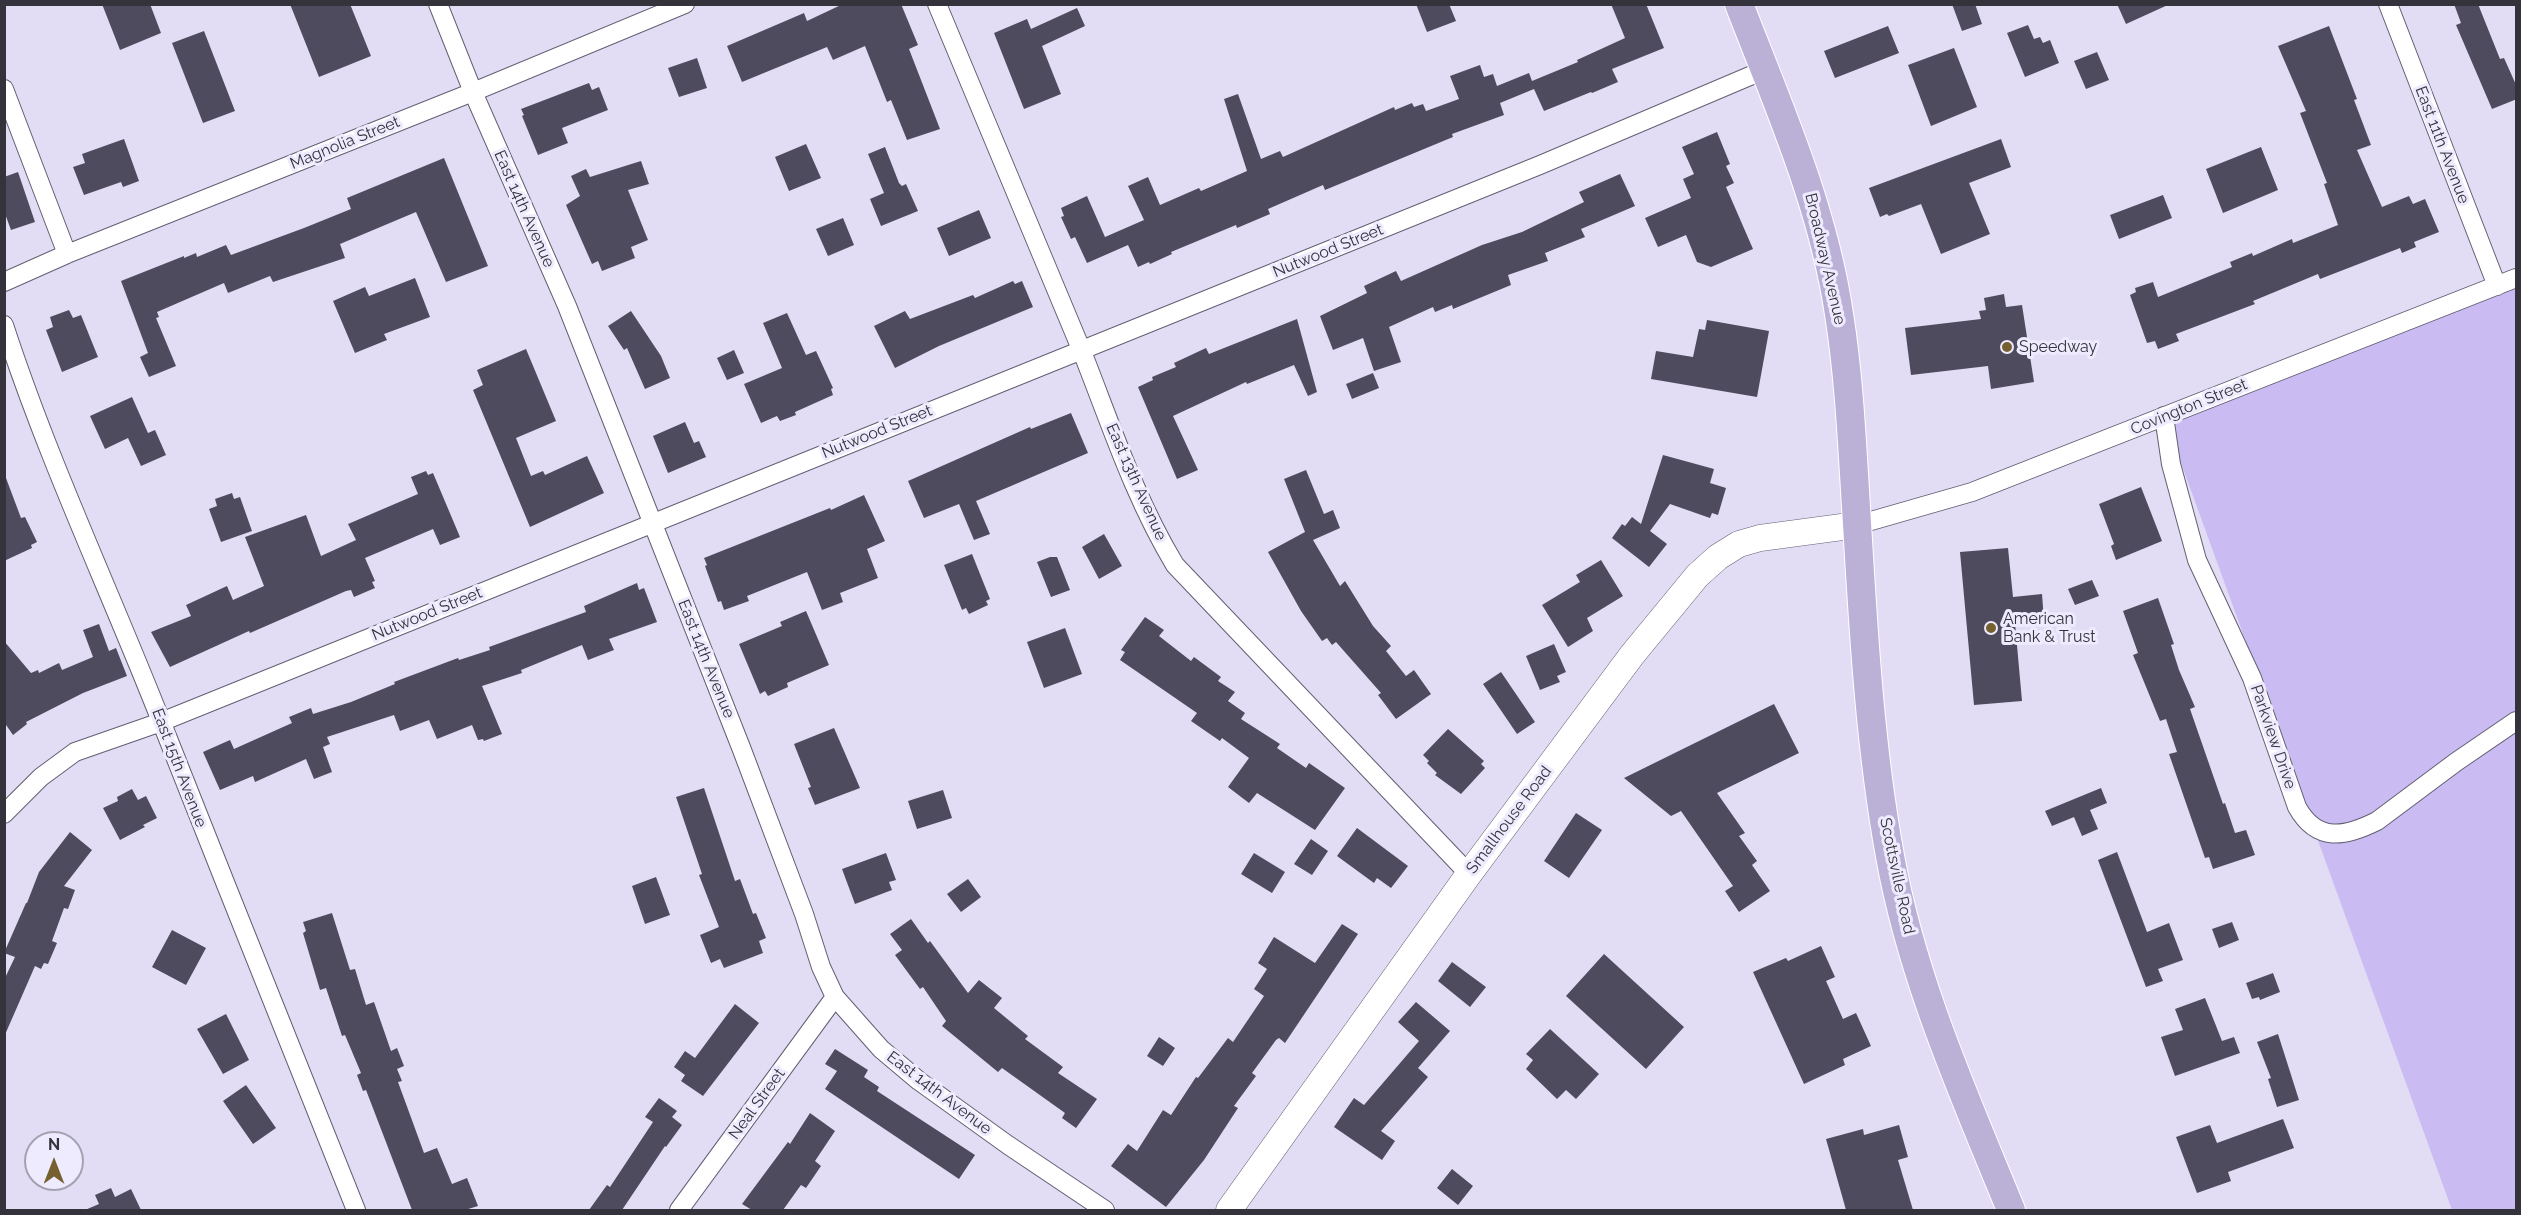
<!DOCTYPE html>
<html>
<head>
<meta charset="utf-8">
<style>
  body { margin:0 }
  #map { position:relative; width:2521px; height:1215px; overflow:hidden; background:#e2ddf4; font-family:Raleway,sans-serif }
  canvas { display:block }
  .frame { position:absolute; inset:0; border:6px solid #34323b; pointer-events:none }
  .north { position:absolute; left:24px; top:1131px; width:60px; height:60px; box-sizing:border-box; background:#efebfe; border:2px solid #a4a1b0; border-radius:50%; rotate:0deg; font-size:16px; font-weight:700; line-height:24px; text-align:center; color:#34323b }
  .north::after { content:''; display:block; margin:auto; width:21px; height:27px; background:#766030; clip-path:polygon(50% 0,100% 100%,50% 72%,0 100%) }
</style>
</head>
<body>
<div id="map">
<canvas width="2521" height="1215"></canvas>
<div class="frame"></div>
<div class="north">N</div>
</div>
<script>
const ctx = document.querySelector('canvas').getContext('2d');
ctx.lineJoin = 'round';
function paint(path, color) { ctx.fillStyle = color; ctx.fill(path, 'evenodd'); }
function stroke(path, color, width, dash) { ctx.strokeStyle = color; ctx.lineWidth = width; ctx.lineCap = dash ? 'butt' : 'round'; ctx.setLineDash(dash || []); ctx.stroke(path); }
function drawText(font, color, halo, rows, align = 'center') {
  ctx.font = font + ' Raleway,sans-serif'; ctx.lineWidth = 6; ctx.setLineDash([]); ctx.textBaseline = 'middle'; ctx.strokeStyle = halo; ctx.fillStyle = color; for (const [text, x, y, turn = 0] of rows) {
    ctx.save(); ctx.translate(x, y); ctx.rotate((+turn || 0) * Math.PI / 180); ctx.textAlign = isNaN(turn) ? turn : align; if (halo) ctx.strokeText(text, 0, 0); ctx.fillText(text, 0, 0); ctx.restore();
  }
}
const green = new Path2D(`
  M2516,278V1210H2452L2164,416Z`);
const building = new Path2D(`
  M102,4H150L161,33L120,50Z
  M290,4H350L371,56L319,77Z
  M843,4H901L918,45L909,49L940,129L907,140L891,100L887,102L865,46L833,60L827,47L742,82L727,46L804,13L807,21Z
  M1416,4H1449L1456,21L1427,32Z
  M1611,4H1646L1664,48L1612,69L1618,82L1592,93L1591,92L1544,111L1534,89L1500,103L1504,115L1452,134L1453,137L1325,190L1323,185L1268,209L1270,214L1237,228L1236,225L1171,252L1172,254L1150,264L1149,262L1138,267L1128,245L1087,263L1075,237L1071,239L1061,217L1064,216L1061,208L1087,196L1105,237L1144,220L1128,186L1148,177L1160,205L1199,188L1201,191L1247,171L1224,99L1238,94L1261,159L1280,151L1283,157L1394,107L1395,110L1412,103L1414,107L1423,104L1426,111L1459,99L1450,76L1480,65L1484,77L1493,74L1497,86L1529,73L1532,81L1578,62L1577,60L1625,38Z
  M1952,4H1975L1982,24L1962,31Z
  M2117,4H2170L2126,24Z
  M2454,4H2478L2500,59L2504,58L2517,87V99L2492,109L2456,25L2461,23Z
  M1077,8L1085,26L1042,46L1061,94L1024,109L994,33L1027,19L1031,29Z
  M2028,25L2034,39L2040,37L2043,43L2050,40L2059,63L2025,77L2007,33Z
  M1888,26L1899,53L1835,78L1824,51Z
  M2329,26L2357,99L2354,100L2371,145L2357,150L2382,207L2409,196L2413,204L2425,199L2439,232L2414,242L2416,247L2402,253L2400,248L2320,279L2318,274L2253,301L2255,304L2176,334L2179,341L2158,349L2155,341L2147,343L2130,295L2136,292L2135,288L2153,282L2158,297L2232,267L2230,262L2252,253L2253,256L2292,239L2293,243L2338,225L2324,184L2327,183L2300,113L2306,111L2278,46Z
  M204,31L235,111L203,123L172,43Z
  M1954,48L1977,107L1931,126L1908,65Z
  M2097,52L2109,80L2086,89L2074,61Z
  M697,58L707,88L679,97L668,68Z
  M589,83L592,90L599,87L608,110L562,128L568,143L538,155L522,116L524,115L521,109Z
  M1717,132L1730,164L1726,166L1734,183L1726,187L1753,249L1711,267L1697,262L1686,235L1658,247L1645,218L1691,198L1683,179L1694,174L1682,147Z
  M124,139L139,181L123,187L121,182L84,195L73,167L85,163L82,154Z
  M2001,139L2011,167L1969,183L1990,234L1941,254L1921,204L1889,216L1887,214L1880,217L1869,188Z
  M806,144L821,178L789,191L775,157Z
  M885,147L899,183L902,186L906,184L918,211L881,226L870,199L884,193L868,154Z
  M2261,147L2278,190L2223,213L2206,169Z
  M444,158L488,266L446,282L416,212L340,244L345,258L273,282L270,276L228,293L224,283L157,312L159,317L156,318L176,366L149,377L140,357L148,353L121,281L184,256V258L196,253L197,257L226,245L231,255L304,228L351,209L347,198Z
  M641,161L649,184L628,190L648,240L631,247L635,258L602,271L598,261L592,264L566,205L580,196L571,176L586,169L590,177Z
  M18,172L35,222L11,230L4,211V177Z
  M1620,174L1635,206L1581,229L1585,237L1545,253L1548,261L1508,275L1511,285L1453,309L1452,305L1435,312L1433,307L1389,327L1401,362L1374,371L1363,338L1333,350L1320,316L1367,293L1364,286L1396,271L1401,281L1482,245L1522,232L1584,202L1579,192Z
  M2163,195L2172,218L2119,239L2110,215Z
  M979,210L991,238L949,256L937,228Z
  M843,218L854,245L828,256L816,229Z
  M415,278L430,317L384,334L387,340L355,353L333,301L365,287L369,296Z
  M1013,281L1015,284L1022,281L1033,307L939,346L895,368L874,326L905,311L910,319L973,295L975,298Z
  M2004,294L2006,307L2022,305L2034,382L1991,389L1988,366L1911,375L1905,328L1981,319L1979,311L1986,310L1984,298Z
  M69,310L73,318L81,315L98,357L62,372L46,330L53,327L50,317Z
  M631,311L661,356L670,378L645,389L627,348L624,350L608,326Z
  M787,313L806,355L816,351L833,388L831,389L833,395L795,412L796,415L780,421L777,416L761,423L744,384L782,368L763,323Z
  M1297,319L1317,392L1308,396L1294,365L1247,384L1246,382L1173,416L1198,470L1177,479L1138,387L1153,380L1152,377L1176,367L1174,363L1206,348L1209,354Z
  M1707,320L1769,331L1757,397L1651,379L1656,351L1693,357L1699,329L1705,330Z
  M526,349L556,421L516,438L531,476L543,471L545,475L587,456L604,493L530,527L473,390L483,385L477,370Z
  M734,350L744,373L727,380L717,358Z
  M1373,373L1379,388L1352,399L1346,384Z
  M132,397L148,433L155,430L166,455L141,466L128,438L105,449L90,416Z
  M1071,413L1088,453L976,501L990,534L974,540L959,504L924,518L908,481L1030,427L1031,429Z
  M685,422L694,443L699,441L706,457L668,473L653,436Z
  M1663,455L1714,469L1710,483L1726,488L1718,515L1712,513L1710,518L1670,504L1650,531L1667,544L1649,567L1612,538L1622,524L1625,526L1632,517L1641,524Z
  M1306,470L1324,514L1333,510L1340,528L1313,540L1340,586L1345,581L1373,626L1391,646L1386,651L1406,676L1414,670L1431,694L1396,719L1378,695L1381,693L1336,642L1332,645L1327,638L1322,641L1301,611L1268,552L1305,532L1284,479Z
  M426,471L428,475L433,473L460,537L440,545L433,529L365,558L375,581L372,582L375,588L354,597L351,590L346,591L250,633L249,631L170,667L151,632L191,616L186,605L227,586L233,600L264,586L245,537L306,515L321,556L356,540L348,524L418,494L411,477Z
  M4,478H6L21,518L25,517L37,542L31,545L32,548L4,561Z
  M2141,487L2162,541L2116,560L2111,546L2114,544L2099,504Z
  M232,493L234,499L240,497L252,531L221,542L209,509L217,506L215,499Z
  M864,495L885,541L867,549L878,578L840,593L843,602L822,610L807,572L747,596L749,601L724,610L721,601L718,602L705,566L707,565L704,558L830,508L831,510Z
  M1104,534L1122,566L1099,579L1082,547Z
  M2008,548L2013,597L2042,594L2044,620L2015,623L2022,701L1974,705L1960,552Z
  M972,554L990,599L986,601L988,605L969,614L966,608L962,610L944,565Z
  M1050,557H1057L1070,590L1051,597L1037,562Z
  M1601,560L1623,596L1587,618L1593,631L1568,647L1542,605L1580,582L1576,575Z
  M2092,580L2099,596L2075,605L2068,589Z
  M637,583L639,590L644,588L657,622L609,639L614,650L588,660L582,645L521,670L522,673L482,686L502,734L484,741L483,739L478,740L472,725L437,739L429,720L400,731L394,715L327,737L330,744L323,747L332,772L314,779L306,759L255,782L253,776L220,790L203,752L230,740L234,749L292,723L289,717L311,708L313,714L351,702L395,684L394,682L458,658L459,660L490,650L489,647L586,612L584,606Z
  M2158,598L2174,644L2171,645L2179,670L2195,707L2190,709L2223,804L2225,803L2235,833L2246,830L2255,855L2213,869L2209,857L2205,858L2169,754L2177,752L2166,719L2160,721L2133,655L2138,653L2123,611Z
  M806,611L829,665L787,683L788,687L768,696L765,691L760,694L739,644L782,626L780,622Z
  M1145,617L1164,630L1159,636L1191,661L1194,657L1221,677L1218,681L1235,692L1228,701L1245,713L1241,719L1280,744L1277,748L1306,768L1309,763L1345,788L1315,830L1257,793L1249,803L1228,787L1249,758L1222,738L1220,741L1191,721L1197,713L1120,660L1125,652L1121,650Z
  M99,624L109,651L116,648L127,676L83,693L26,722L27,724L13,735L4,722V641L31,673L38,670L39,673L59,663L62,670L93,657L83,630Z
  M1065,628L1082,674L1044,688L1027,642Z
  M1554,644L1566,672L1557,676L1560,682L1540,690L1526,656Z
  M1501,672L1535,722L1517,734L1483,684Z
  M1774,704L1799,753L1717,793L1745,833L1739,836L1757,861L1752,865L1770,891L1739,912L1725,891L1733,886L1681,811L1671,816L1624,778Z
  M834,728L860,788L815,805L808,788L811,787L794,744Z
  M1448,729L1484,761L1481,764L1485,768L1461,794L1435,775L1437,773L1427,763L1429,761L1423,755Z
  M704,788L735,881L740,879L753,914L756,913L766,938L759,941L763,953L724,968L720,959L711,963L700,935L719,927L699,875L702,874L676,797Z
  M2101,788L2107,803L2090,810L2098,829L2082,836L2074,817L2052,826L2045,811Z
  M132,789L138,800L146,796L157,818L143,825L145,827L120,840L103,808L118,801L117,797Z
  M943,790L952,818L917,829L908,801Z
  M1576,813L1602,830L1569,878L1544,861Z
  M1357,828L1408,866L1391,888L1377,878L1374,883L1337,856Z
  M70,832L92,850L64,886L75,890L68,909L64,908L52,941L57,943L48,964L44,963L41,969L35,966L4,1037V980L15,957L4,953L26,903H27L39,872Z
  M1311,839L1328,851L1312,875L1294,864Z
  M2117,852L2147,932L2169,923L2183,960L2158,969L2163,981L2146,987L2098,860Z
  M886,853L896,880L889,882L892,890L855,904L842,869Z
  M1254,853L1285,872L1272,893L1241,874Z
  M656,877L670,915L645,924L632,886Z
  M968,879L981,897L961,912L947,894Z
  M332,913L350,970L355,969L366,1005L374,1002L391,1051L397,1048L404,1066L397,1069L402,1081L398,1082L424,1153L437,1148L452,1184L467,1178L478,1206L465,1210H412L366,1090L363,1091L357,1075L361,1073L345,1035L342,1036L326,988L320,990L303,933L306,931L303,922Z
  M911,919L928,943L930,941L968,993L979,980L1002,998L994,1008L1028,1036L1025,1039L1063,1067L1058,1073L1097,1099L1076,1128L1062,1118L1065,1113L1002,1068L998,1072L942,1026L946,1021L923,987L920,989L895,955L902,950L890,934Z
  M2232,922L2239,940L2219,948L2212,929Z
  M1342,924L1358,934L1285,1043L1279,1038L1276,1040L1252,1073L1256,1076L1234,1106L1238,1108L1204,1160L1166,1207L1111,1166L1128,1144L1137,1151L1163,1110L1171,1115L1196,1077L1198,1078L1228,1038L1233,1042L1264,996L1254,989L1267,969L1258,963L1274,937L1315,963Z
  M172,930L206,948L186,985L152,967Z
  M1821,946L1835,977L1826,981L1843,1019L1856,1013L1871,1046L1843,1059L1845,1065L1804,1084L1753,972L1786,958L1788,961Z
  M1604,954L1684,1027L1646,1069L1566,996Z
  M1452,962L1486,987L1470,1007L1438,981Z
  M2273,973L2280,992L2260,1000L2259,997L2252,999L2246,983Z
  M2205,998L2222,1041L2234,1037L2240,1053L2175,1076L2161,1037L2183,1030L2175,1009Z
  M1416,1002L1450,1031L1418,1068L1428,1077L1381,1131L1395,1141L1382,1160L1334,1127L1354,1098L1364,1105L1419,1041L1398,1022Z
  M735,1004L759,1023L703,1096L681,1081L685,1075L674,1067L685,1051L695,1058Z
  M226,1014L249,1060L223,1074L197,1029Z
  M1550,1029L1599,1074L1576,1099L1566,1090L1557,1099L1526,1069L1533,1060L1526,1054Z
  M2278,1034L2299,1100L2277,1107L2268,1079L2271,1078L2257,1042Z
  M1159,1037L1175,1048L1163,1066L1147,1056Z
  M835,1049L868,1070L864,1077L879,1087L877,1091L975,1155L959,1179L825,1089L837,1071L825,1064Z
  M246,1085L276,1128L253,1144L223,1101Z
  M659,1098L677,1111L672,1117L682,1125L666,1147L665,1146L622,1210H589L607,1185L610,1187L653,1122L645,1117Z
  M810,1113L835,1131L815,1161L821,1166L806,1188L801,1185L783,1210H752L742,1204L788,1142L790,1144Z
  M2283,1119L2294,1148L2228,1172L2231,1181L2197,1193L2176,1137L2210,1125L2217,1143Z
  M1899,1125L1908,1157L1898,1160L1913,1210H1846L1826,1139L1863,1129L1864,1135Z
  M1452,1169L1473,1186L1458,1205L1437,1188Z
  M111,1188L115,1197L131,1189L141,1210H85L99,1204L95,1195Z`);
const street = new Path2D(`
  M438,4L473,92L567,306L742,750L804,914L821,967L835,997L881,1049L919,1081L1008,1145L1105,1210
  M937,4C985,119 1033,234 1081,349C1110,422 1134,497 1175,565L1469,874
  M2388,4L2497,286
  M4,89L67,254
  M4,282L67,254L473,92L685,4
  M4,325C48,460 109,589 161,721C226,884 290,1048 356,1210
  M2164,416L2171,464L2197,560L2252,678L2297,807C2317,843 2345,837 2377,821L2456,762L2516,721
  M1857,525L1972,492L2516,278
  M4,814L41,777L75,752L161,722L1540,165L1764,70
  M679,1210L835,997`);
const secondary = new Path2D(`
  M1229,1210L1469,874L1632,655L1697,576L1718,557L1739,544L1760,538L1857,525`);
const primary = new Path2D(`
  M1739,4C1778,105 1823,206 1839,314C1849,377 1852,442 1856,507C1863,623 1869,741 1890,856C1912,979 1964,1095 2011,1210`);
const markers = [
  [2007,347,6,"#766030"],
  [1991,628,6,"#766030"]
];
const streetNames = [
  ["Magnolia Street",345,143,-22],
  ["East 11th Avenue",2442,145,69],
  ["East 14th Avenue",524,209,66],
  ["Nutwood Street",1328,251,-22],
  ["Broadway Avenue",1825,259,77],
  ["Covington Street",2189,407,-22],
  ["Nutwood Street",877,432,-22],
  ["East 13th Avenue",1136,482,66],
  ["Nutwood Street",427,614,-22],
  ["East 14th Avenue",706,659,68],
  ["Parkview Drive",2273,737,71],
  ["East 15th Avenue",179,768,69],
  ["Smallhouse Road",1509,820,-53],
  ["Scottsville Road",1897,876,78],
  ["East 14th Avenue",939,1093,37],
  ["Neal Street",757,1104,-54]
];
const poiNames = [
  ["Speedway",2019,347],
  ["American",2003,619],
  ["Bank & Trust",2003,637]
];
paint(green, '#cabcf3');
paint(building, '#4f4b5e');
stroke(street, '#635f73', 20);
stroke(secondary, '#635f73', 27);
stroke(primary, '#fff', 30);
stroke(street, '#fff', 18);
stroke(secondary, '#fff', 26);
stroke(primary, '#bbb1d7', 28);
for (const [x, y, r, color] of markers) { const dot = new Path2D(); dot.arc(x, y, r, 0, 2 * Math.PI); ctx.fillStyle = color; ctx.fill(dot); stroke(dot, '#efebfe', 2); }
drawText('16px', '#34323b', '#efebfe', streetNames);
drawText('16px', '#34323b', '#efebfe', poiNames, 'left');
</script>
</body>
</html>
